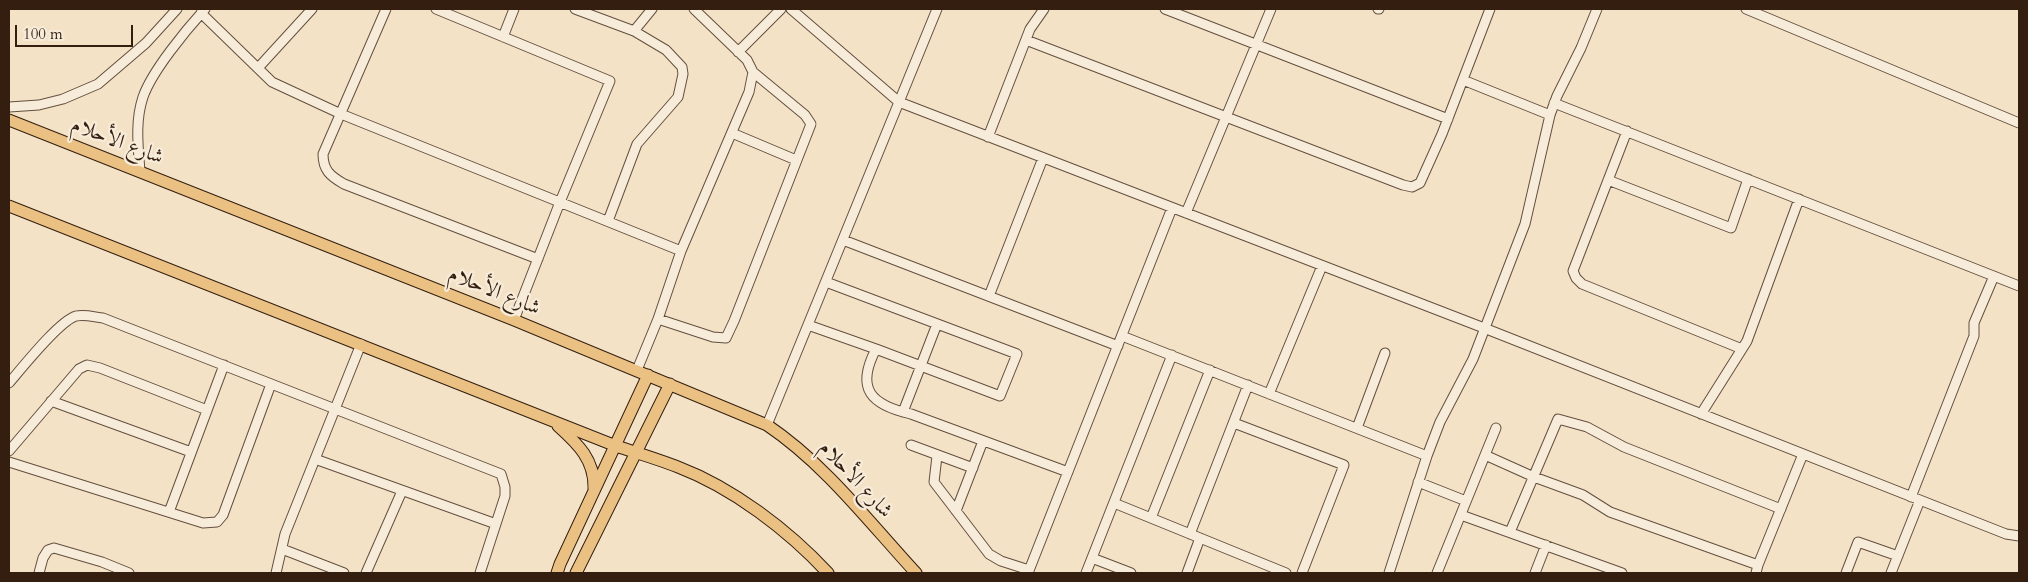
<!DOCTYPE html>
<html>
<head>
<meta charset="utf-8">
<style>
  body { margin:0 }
  #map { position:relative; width:2028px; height:582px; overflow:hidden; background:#f3e2c6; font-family:Cardo,serif }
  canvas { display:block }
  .frame { position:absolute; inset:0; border:10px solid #341e10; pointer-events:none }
  .scale { position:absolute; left:15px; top:25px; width:118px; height:22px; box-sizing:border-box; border:2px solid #341e10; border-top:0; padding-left:6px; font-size:15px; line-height:18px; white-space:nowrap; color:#341e10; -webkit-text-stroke:4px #f7ecda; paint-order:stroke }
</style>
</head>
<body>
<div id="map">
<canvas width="2028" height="582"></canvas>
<div class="frame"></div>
<div class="scale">100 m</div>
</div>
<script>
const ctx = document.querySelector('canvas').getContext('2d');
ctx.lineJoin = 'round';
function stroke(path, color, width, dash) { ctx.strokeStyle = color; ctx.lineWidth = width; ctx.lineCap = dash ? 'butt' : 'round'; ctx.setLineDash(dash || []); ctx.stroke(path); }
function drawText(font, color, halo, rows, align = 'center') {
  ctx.font = font + ' Cardo,Amiri,serif'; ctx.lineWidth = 4.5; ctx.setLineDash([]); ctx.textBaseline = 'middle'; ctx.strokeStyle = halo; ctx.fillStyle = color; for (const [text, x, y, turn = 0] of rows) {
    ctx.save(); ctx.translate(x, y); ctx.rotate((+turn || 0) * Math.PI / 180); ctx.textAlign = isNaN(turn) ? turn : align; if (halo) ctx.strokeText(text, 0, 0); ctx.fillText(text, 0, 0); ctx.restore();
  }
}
const minor = new Path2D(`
  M386,9L323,154C323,170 330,176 344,184L538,259
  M436,9L610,81L560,202L514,320
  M575,9L634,31L666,50L682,67L683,74L678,97L637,144L608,221
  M791,9L899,102L1484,328L2006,534L2019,536
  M1165,9L1448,119
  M1378,9H1379
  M1746,9L2019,123
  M201,13L272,82L341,114L681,251
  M634,31L652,9
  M503,37L514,9
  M1026,40L1403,185L1412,187L1420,183L1442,134L1490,9
  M738,52L781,9
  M258,68L312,9
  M1463,80L1550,115
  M1554,103L2019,286
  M9,107L39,105L63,99L98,84L146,43L177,9
  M1627,131L1573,271L1576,278L1582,284L1742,349
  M732,133L796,160
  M988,137L1030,29L1044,9
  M140,171C138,146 135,121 143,97C152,71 186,30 205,9
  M1608,180L1731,228L1748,179
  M1186,213L1271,9
  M843,240L1118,346
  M989,296L1043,158
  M658,319L713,337L726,338L734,321L811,124L805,115L753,72
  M808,325L876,349L1000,396L1017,354L826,282
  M1122,336L1427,456
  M876,349C855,389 871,405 911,414L1068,472
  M637,370L658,319L681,251L749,92L753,72L747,60L694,9
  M9,383C22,368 59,321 76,316C85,314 94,317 103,318L501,474L505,487V496L480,573
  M1269,394L1322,266
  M51,401L191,452
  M903,412L937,324
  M1701,414L1747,341L1799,199
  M1234,423L1344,465L1302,573
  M767,425L937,9
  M1357,428L1385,353
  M911,445L973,468
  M9,451L79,369L87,365L100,368L207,410
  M1485,455L1534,477L1583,495L1610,512L1758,565
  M937,456L934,482L989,554L1001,561L1029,570
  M315,459L496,524
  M9,462L203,523L217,522L223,515L271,384
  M1418,482L1466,501
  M1911,497L1974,336V323L1994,276
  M1114,503L1286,573
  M956,511L983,441
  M169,512L224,365
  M1461,515L1622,573
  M1151,518L1210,370
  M1510,532L1558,419L1587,427L1624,447L1781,509
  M1190,534L1248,385
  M282,549L344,573
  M1092,558L1131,573
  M39,573L43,558L48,550L54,548L102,562L129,573
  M276,573L285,534L361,344
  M366,573L402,491
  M1028,573L1172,208
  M1086,573L1172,355
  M1187,573L1200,538
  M1389,573L1427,456L1440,422L1473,359L1525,224L1550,115L1557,96L1581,48L1597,9
  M1437,573L1496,428
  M1535,573L1546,545
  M1756,573L1758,565L1803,454
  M1846,573L1858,542L1898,556
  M1891,573L1920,500`);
const major = new Path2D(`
  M9,120L514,320L767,425C825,464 869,522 916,573
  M9,206L616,446C637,453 658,459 678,467C733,488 788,530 828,573
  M558,426C578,444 595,460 594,489
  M557,573L560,564L648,375
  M576,573L670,384`);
const streetNames = [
  ["شارع الأحلام",117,142,21],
  ["شارع الأحلام",494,292,22],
  ["شارع الأحلام",855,480,47]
];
stroke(minor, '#644f3e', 11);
stroke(major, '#341e10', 13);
stroke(minor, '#f7ecda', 9);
stroke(major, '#eac183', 11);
drawText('21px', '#341e10', '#f7ecda', streetNames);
</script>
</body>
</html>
